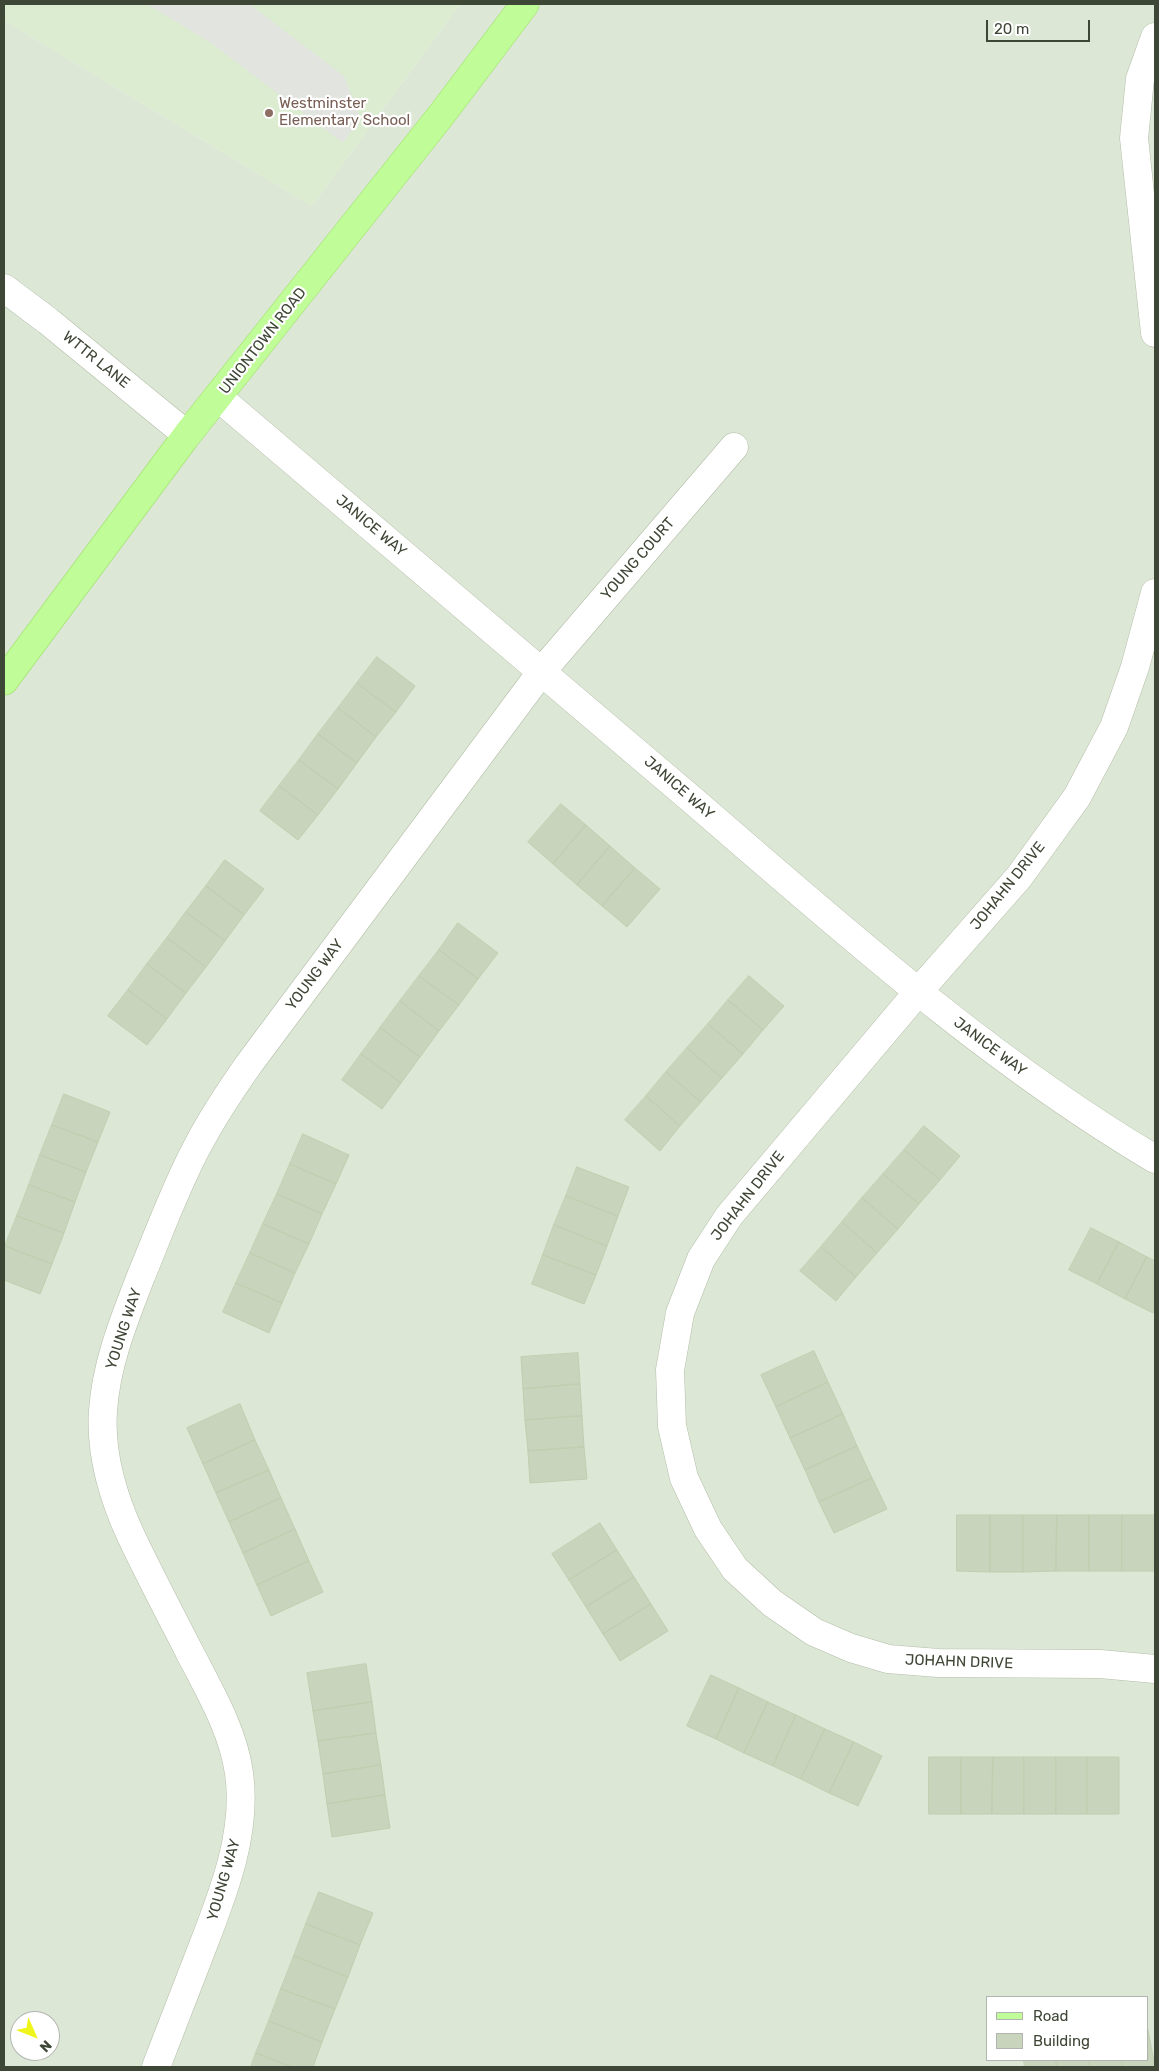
<!DOCTYPE html>
<html>
<head>
<meta charset="utf-8">
<style>
  body { margin:0 }
  #map { position:relative; width:1159px; height:2071px; overflow:hidden; background:#ecf3e7; font-family:Rubik,sans-serif }
  canvas { display:block }
  .frame { position:absolute; inset:0; border:5px solid #3e4636; pointer-events:none }
  .legend { position:absolute; left:986px; top:1996px; width:162px; height:65px; box-sizing:border-box; background:#fff; border:1px solid #b2b5af; margin:0; padding:6px 9px; list-style:none; font-size:15px; color:#3e4636 }
  .legend li { display:flex; align-items:center; gap:10px; height:25px }
  .legend b { width:25px; border:1px solid #b2b5af }
  .north { position:absolute; left:10px; top:2011px; width:50px; height:50px; box-sizing:border-box; background:#fff; border:1px solid #b2b5af; border-radius:50%; rotate:134deg; font-size:14px; font-weight:700; line-height:20px; text-align:center; color:#3e4636 }
  .north::after { content:''; display:block; margin:auto; width:18px; height:22px; background:#eff51b; clip-path:polygon(50% 0,100% 100%,50% 72%,0 100%) }
  .scale { position:absolute; left:986px; top:20px; width:104px; height:22px; box-sizing:border-box; border:2px solid #3e4636; border-top:0; padding-left:6px; font-size:15px; line-height:18px; white-space:nowrap; color:#3e4636; -webkit-text-stroke:4px #fff; paint-order:stroke }
</style>
</head>
<body>
<div id="map">
<canvas width="1159" height="2071"></canvas>
<div class="frame"></div>
<ul class="legend">
<li><b style="height:6px;background:#c0fc97"></b>Road</li>
<li><b style="height:14px;background:#c9d4bc"></b>Building</li>
</ul>
<div class="north">N</div>
<div class="scale">20 m</div>
</div>
<script>
const ctx = document.querySelector('canvas').getContext('2d');
ctx.lineJoin = 'round';
function paint(path, color) { ctx.fillStyle = color; ctx.fill(path, 'evenodd'); }
function stroke(path, color, width, dash) { ctx.strokeStyle = color; ctx.lineWidth = width; ctx.lineCap = dash ? 'butt' : 'round'; ctx.setLineDash(dash || []); ctx.stroke(path); }
function drawText(font, color, halo, rows, align = 'center') {
  ctx.font = font + ' Rubik,sans-serif'; ctx.lineWidth = 4.5; ctx.setLineDash([]); ctx.textBaseline = 'middle'; ctx.strokeStyle = halo; ctx.fillStyle = color; for (const [text, x, y, turn = 0] of rows) {
    ctx.save(); ctx.translate(x, y); ctx.rotate((+turn || 0) * Math.PI / 180); ctx.textAlign = isNaN(turn) ? turn : align; if (halo) ctx.strokeText(text, 0, 0); ctx.fillText(text, 0, 0); ctx.restore();
  }
}
const residential = new Path2D(`
  M460,4H1155V2067H4V20L312,206ZM988,1997H1148V2060H988ZM20,2021H50V2051H20Z`);
const education = new Path2D(`
  M4,4H460L312,206L4,20Z`);
const parking = new Path2D(`
  M147,4H249L344,76L360,118L343,143L211,43Z`);
const building = new Path2D(`
  M377,657L415,686L396,712L357,683Z
  M357,683L396,712L376,737L338,708Z
  M338,708L376,737L357,763L318,734Z
  M318,734L357,763L338,789L299,760Z
  M299,760L338,789L318,815L279,786Z
  M279,786L318,815L298,840L260,811Z
  M561,804L586,825L553,864L528,842Z
  M586,825L610,846L577,885L553,864Z
  M610,846L635,868L602,906L577,885Z
  M225,860L264,889L244,915L206,886Z
  M635,868L660,889L627,927L602,906Z
  M206,886L244,915L225,941L186,912Z
  M186,912L225,941L206,967L167,938Z
  M458,923L498,953L478,979L439,950Z
  M167,938L206,967L186,993L147,964Z
  M439,950L478,979L459,1005L419,976Z
  M147,964L186,993L167,1019L128,990Z
  M419,976L459,1005L439,1031L400,1001Z
  M749,976L784,1006L763,1030L728,1000Z
  M128,990L167,1019L147,1045L108,1016Z
  M728,1000L763,1030L743,1054L708,1024Z
  M400,1001L439,1031L420,1057L380,1028Z
  M708,1024L743,1054L722,1078L687,1048Z
  M380,1028L420,1057L401,1083L361,1054Z
  M687,1048L722,1078L701,1102L666,1072Z
  M361,1054L401,1083L382,1109L342,1080Z
  M666,1072L701,1102L680,1126L646,1096Z
  M64,1094L110,1112L98,1142L52,1125Z
  M646,1096L680,1126L660,1151L625,1120Z
  M52,1125L98,1142L86,1172L40,1155Z
  M924,1126L960,1156L940,1180L904,1150Z
  M303,1134L349,1155L336,1184L290,1164Z
  M904,1150L940,1180L919,1204L883,1174Z
  M40,1155L86,1172L75,1202L29,1185Z
  M290,1164L336,1184L322,1214L277,1194Z
  M577,1167L629,1187L618,1216L566,1196Z
  M883,1174L919,1204L898,1229L862,1198Z
  M29,1185L75,1202L64,1233L17,1216Z
  M277,1194L322,1214L309,1244L263,1224Z
  M566,1196L618,1216L607,1246L554,1225Z
  M862,1198L898,1229L877,1253L842,1222Z
  M17,1216L64,1233L52,1264L5,1246Z
  M842,1222L877,1253L856,1277L821,1247Z
  M263,1224L309,1244L295,1273L250,1253Z
  M554,1225L607,1246L596,1275L543,1255Z
  M1091,1228L1119,1242L1097,1284L1069,1270Z
  M1119,1242L1147,1257L1125,1299L1097,1284Z
  M5,1246L52,1264L40,1294L4,1280V1251Z
  M821,1247L856,1277L836,1301L800,1271Z
  M250,1253L295,1273L282,1303L236,1283Z
  M543,1255L596,1275L584,1304L532,1284Z
  M1147,1257L1155,1261V1309L1153,1313L1125,1299Z
  M236,1283L282,1303L269,1333L223,1312Z
  M814,1351L828,1382L776,1407L761,1375Z
  M578,1353L580,1384L523,1389L521,1357Z
  M828,1382L843,1414L790,1438L776,1407Z
  M580,1384L582,1416L525,1420L523,1389Z
  M240,1404L255,1440L203,1464L187,1428Z
  M843,1414L857,1446L805,1470L790,1438Z
  M582,1416L584,1447L528,1451L525,1420Z
  M255,1440L269,1470L216,1493L203,1464Z
  M857,1446L872,1478L819,1502L805,1470Z
  M584,1447L587,1479L530,1483L528,1451Z
  M269,1470L281,1498L229,1522L216,1493Z
  M872,1478L887,1509L834,1533L819,1502Z
  M281,1498L295,1529L243,1553L229,1522Z
  M957,1515H990V1572L957,1571Z
  M990,1515H1023V1572H990Z
  M1023,1515H1057L1056,1571L1023,1572Z
  M1057,1515H1089V1571H1056Z
  M1089,1515H1122V1571H1089Z
  M1122,1515H1155V1571H1122Z
  M600,1523L617,1550L569,1580L552,1554Z
  M295,1529L309,1561L257,1585L243,1553Z
  M617,1550L634,1577L586,1607L569,1580Z
  M309,1561L323,1592L271,1616L257,1585Z
  M634,1577L651,1604L603,1634L586,1607Z
  M651,1604L668,1631L620,1661L603,1634Z
  M366,1664L372,1702L313,1711L307,1673Z
  M711,1675L739,1688L716,1739L687,1726Z
  M739,1688L768,1702L744,1753L716,1739Z
  M372,1702L376,1733L318,1741L313,1711Z
  M768,1702L796,1715L773,1766L744,1753Z
  M796,1715L825,1729L801,1779L773,1766Z
  M825,1729L854,1742L829,1793L801,1779Z
  M376,1733L381,1765L323,1774L318,1741Z
  M854,1742L882,1756L858,1806L829,1793Z
  M929,1757H961V1814H929Z
  M961,1757H993L992,1814H961Z
  M993,1757H1024V1814H992Z
  M1024,1757H1056V1814H1024Z
  M1056,1757H1087V1814H1056Z
  M1087,1757H1119V1814H1087Z
  M381,1765L385,1795L327,1804L323,1774Z
  M385,1795L390,1828L332,1837L327,1804Z
  M319,1892L373,1913L360,1945L306,1924Z
  M306,1924L360,1945L348,1977L294,1956Z
  M294,1956L348,1977L335,2009L281,1989Z
  M281,1989L335,2009L322,2042L269,2021Z
  M269,2021L322,2042L313,2067H292L256,2053Z
  M1148,2030L1155,2067H1123L1121,2060H1148Z
  M256,2053L292,2067H251Z
  M1024,2060H1056L1057,2067H1025Z
  M1056,2060H1089L1090,2067H1057Z
  M1089,2060H1121L1123,2067H1090Z`);
const minor = new Path2D(`
  M1155,37L1140,79L1134,138L1155,333
  M4,288L48,321L187,435
  M218,397C376,531 534,664 690,798C839,926 986,1059 1155,1159
  M1155,593L1135,667L1114,727L1077,797L1019,877L918,992L729,1216L701,1259L680,1313L670,1370L672,1426L684,1478L708,1529L735,1569L772,1603L814,1632L851,1648L888,1659L938,1663L1100,1664L1155,1669
  M156,2067C170,2030 185,1993 199,1956C221,1899 248,1835 239,1773C233,1730 209,1690 190,1653C170,1614 150,1576 131,1536C113,1497 100,1455 103,1411C106,1364 124,1320 141,1276C159,1233 175,1188 197,1147C212,1118 230,1091 249,1064L542,671L734,447`);
const major = new Path2D(`
  M4,681L187,435L442,114L525,4`);
const markers = [
  [269,113,5,"#8d6e63"]
];
const educationNames = [
  ["Westminster",279,104],
  ["Elementary School",279,121]
];
const streetNames = [
  ["UNIONTOWN ROAD",263,341,-52],
  ["WTTR LANE",96,360,39],
  ["JANICE WAY",371,526,40],
  ["YOUNG COURT",638,559,-49],
  ["JANICE WAY",679,788,41],
  ["JOHAHN DRIVE",1008,886,-51],
  ["YOUNG WAY",315,975,-53],
  ["JANICE WAY",990,1047,37],
  ["JOHAHN DRIVE",748,1196,-52],
  ["YOUNG WAY",124,1329,-72],
  ["JOHAHN DRIVE",959,1662,2],
  ["YOUNG WAY",224,1880,-74]
];
paint(residential, '#dde7d5');
paint(education, '#dcecd1');
paint(parking, '#e2e4df');
paint(building, '#c9d4bc');
stroke(building, '#c0cfb0', 1);
stroke(minor, '#b3bea9', 29);
stroke(major, '#9ae167', 29);
stroke(minor, '#fff', 28);
stroke(major, '#c0fc97', 28);
for (const [x, y, r, color] of markers) { const dot = new Path2D(); dot.arc(x, y, r, 0, 2 * Math.PI); ctx.fillStyle = color; ctx.fill(dot); stroke(dot, '#fff', 2); }
drawText('15px', '#785e54', '#fff', educationNames, 'left');
drawText('15px', '#3e4636', '#fff', streetNames);
</script>
</body>
</html>
